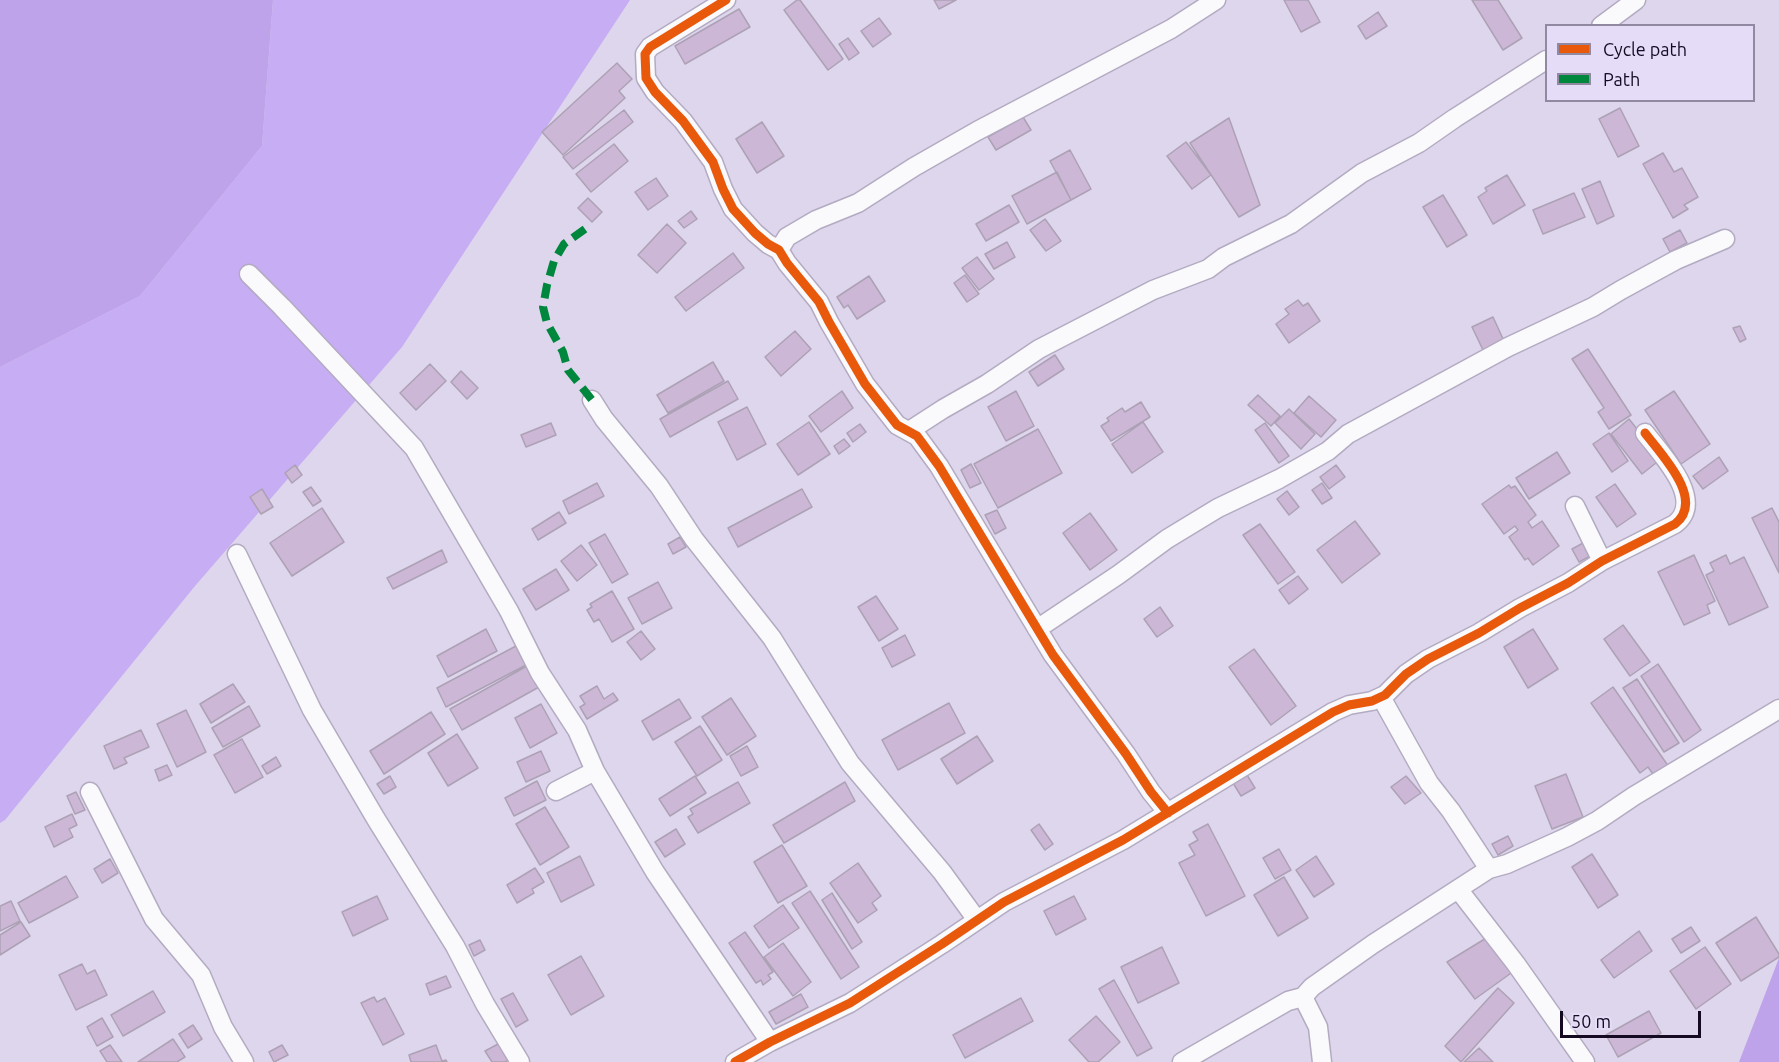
<!DOCTYPE html>
<html>
<head>
<meta charset="utf-8">
<style>
  body { margin:0 }
  #map { position:relative; width:1779px; height:1062px; overflow:hidden; background:#ded6ec; font-family:Ubuntu,sans-serif }
  canvas { display:block }
  .legend { position:absolute; left:1545px; top:24px; width:210px; height:78px; box-sizing:border-box; background:#e5dcf8; border:2px solid #9188a2; margin:0; padding:8px 10px; list-style:none; font-size:18px; color:#140b22 }
  .legend li { display:flex; align-items:center; gap:12px; height:30px }
  .legend b { width:30px; border:2px solid #9188a2 }
  .scale { position:absolute; left:1560px; top:1011px; width:141px; height:27px; box-sizing:border-box; border:3px solid #140b22; border-top:0; padding-left:8px; font-size:18px; line-height:21px; white-space:nowrap; color:#140b22; -webkit-text-stroke:4px #e5dcf8; paint-order:stroke }
</style>
</head>
<body>
<div id="map">
<canvas width="1779" height="1062"></canvas>
<ul class="legend">
<li><b style="height:8px;background:#e8590c"></b>Cycle path</li>
<li><b style="height:8px;background:#00873e"></b>Path</li>
</ul>
<div class="scale">50 m</div>
</div>
<script>
const ctx = document.querySelector('canvas').getContext('2d');
ctx.lineJoin = 'round';
function paint(path, color) { ctx.fillStyle = color; ctx.fill(path, 'evenodd'); }
function stroke(path, color, width, dash) { ctx.strokeStyle = color; ctx.lineWidth = width; ctx.lineCap = dash ? 'butt' : 'round'; ctx.setLineDash(dash || []); ctx.stroke(path); }
const green = new Path2D(`
  M273,0H630L402,347L195,586L5,820L0,823V367L140,296L262,146Z`);
const forest = new Path2D(`
  M0,0H273L262,146L140,296L0,367Z
  M1779,958V1062H1739Z`);
const building = new Path2D(`
  M797,0H800L843,59L828,70L784,10Z
  M934,0H956L939,9Z
  M1284,0H1308L1320,22L1301,32Z
  M1472,0H1498L1522,38L1503,50Z
  M739,9L750,27L685,64L675,46Z
  M1378,12L1387,26L1366,39L1358,26Z
  M879,18L891,34L873,47L861,31Z
  M848,38L859,53L849,60L839,44Z
  M617,63L632,79L619,91L625,98L563,155L542,132Z
  M1620,108L1639,146L1618,157L1599,119Z
  M624,110L633,122L573,169L563,157Z
  M1023,117L1031,130L996,150L988,137Z
  M1229,118L1260,205L1239,217L1190,143Z
  M762,122L784,156L757,173L736,139Z
  M1186,142L1211,175L1192,189L1167,156Z
  M614,144L628,161L591,192L576,174Z
  M1070,150L1091,189L1071,200L1050,161Z
  M1663,153L1674,172L1682,168L1698,197L1684,205L1688,209L1673,218L1643,164Z
  M1057,172L1071,200L1027,224L1012,196Z
  M1507,175L1525,205L1493,224L1478,197L1487,191L1485,188Z
  M656,178L668,196L648,210L635,192Z
  M1600,181L1614,216L1597,224L1582,189Z
  M1574,193L1585,217L1543,234L1533,210Z
  M1443,195L1467,235L1447,247L1423,207Z
  M588,198L602,212L592,222L578,208Z
  M1009,205L1019,222L986,241L976,224Z
  M691,211L697,219L684,228L678,221Z
  M1045,219L1061,241L1046,251L1030,230Z
  M667,224L686,243L657,273L638,255Z
  M1680,230L1687,243L1670,252L1663,239Z
  M1007,242L1015,257L994,269L985,254Z
  M733,253L744,268L686,311L675,297Z
  M977,257L994,279L979,290L962,268Z
  M965,275L979,294L967,302L954,283Z
  M869,276L885,301L857,319L848,305L844,308L837,297Z
  M1298,300L1303,306L1308,303L1320,321L1289,343L1276,324L1289,314L1285,309Z
  M1493,317L1504,341L1483,350L1472,327Z
  M1740,326L1746,339L1740,342L1733,328Z
  M795,331L811,349L781,376L765,357Z
  M1588,349L1631,415L1609,429L1598,412L1604,408L1572,359Z
  M1055,355L1064,369L1038,386L1029,372Z
  M713,362L724,381L668,413L657,395Z
  M430,364L446,381L416,410L400,393Z
  M461,371L478,388L467,399L451,382Z
  M728,381L738,399L670,437L660,419Z
  M842,391L853,408L821,432L809,416Z
  M1016,391L1034,426L1006,441L988,407Z
  M1674,391L1710,444L1681,464L1645,410Z
  M1258,395L1280,416L1271,426L1248,405Z
  M1309,396L1336,420L1321,437L1294,413Z
  M1141,402L1150,417L1111,441L1101,426L1109,421L1107,418L1122,408L1125,412Z
  M747,407L766,444L737,460L718,422Z
  M1289,409L1315,434L1301,449L1275,423Z
  M1629,419L1661,459L1642,474L1611,434Z
  M809,422L830,454L798,475L777,444Z
  M1143,422L1163,452L1132,473L1112,444Z
  M551,423L556,435L526,447L521,435Z
  M1265,423L1289,456L1279,463L1255,430Z
  M860,424L866,432L853,442L847,433Z
  M1038,429L1062,473L998,508L974,464Z
  M1609,433L1628,461L1612,472L1593,444Z
  M844,439L850,446L839,454L834,446Z
  M1557,452L1570,473L1529,499L1516,478Z
  M1719,457L1728,471L1703,489L1693,476Z
  M971,464L981,483L970,488L961,470Z
  M295,465L302,475L292,483L285,473Z
  M1336,465L1345,477L1329,489L1320,477Z
  M597,483L604,496L569,514L563,501Z
  M1322,483L1332,498L1322,504L1312,490Z
  M1615,484L1636,514L1617,527L1596,497Z
  M1509,485L1511,488L1515,486L1536,515L1528,522L1532,528L1542,521L1559,546L1533,565L1528,558L1525,560L1509,537L1518,530L1515,526L1504,534L1482,504Z
  M311,487L321,501L313,506L303,492Z
  M262,489L273,507L261,514L250,497Z
  M802,489L812,507L738,547L728,528Z
  M1287,491L1299,507L1289,515L1277,499Z
  M322,508L344,542L292,576L270,543Z
  M1772,508L1779,522V573L1752,518Z
  M997,510L1006,528L995,534L985,515Z
  M559,512L566,523L538,540L532,529Z
  M1090,513L1117,550L1090,570L1063,533Z
  M1355,521L1380,554L1342,583L1317,550Z
  M1260,524L1295,572L1278,584L1243,535Z
  M605,534L628,574L612,583L589,543Z
  M680,537L686,547L673,554L668,544Z
  M1585,542L1592,555L1579,562L1572,549Z
  M581,545L597,565L577,581L561,561Z
  M442,550L447,562L393,589L387,578Z
  M1694,555L1715,601L1707,605L1710,613L1684,625L1658,572Z
  M1726,555L1730,564L1744,557L1768,607L1729,625L1706,575L1714,571L1710,563Z
  M556,569L569,590L536,610L523,589Z
  M1298,576L1308,589L1289,604L1279,590Z
  M658,582L672,608L642,624L628,598Z
  M612,591L634,629L612,642L599,619L594,622L587,610L592,607L590,604Z
  M876,596L898,629L879,641L858,607Z
  M1160,607L1173,626L1157,637L1144,619Z
  M1623,625L1650,662L1630,676L1604,639Z
  M486,629L497,651L448,677L437,656Z
  M1533,629L1558,669L1528,688L1504,647Z
  M641,631L655,649L641,660L627,642Z
  M905,635L915,655L892,667L882,648Z
  M516,646L526,665L446,707L437,688Z
  M1254,649L1296,706L1271,725L1229,667Z
  M1658,664L1701,730L1684,742L1641,676Z
  M527,666L539,687L462,730L450,709Z
  M1637,679L1679,743L1664,752L1623,688Z
  M233,684L245,702L211,723L200,704Z
  M597,686L604,699L613,693L618,700L587,719L580,707L585,704L580,696Z
  M1613,687L1669,767L1655,777L1648,767L1640,773L1591,703Z
  M731,698L756,736L727,755L702,717Z
  M679,699L691,718L653,740L642,721Z
  M949,703L965,733L898,770L882,740Z
  M541,704L557,733L530,748L515,718Z
  M249,706L260,726L223,747L212,728Z
  M186,710L206,752L177,767L157,724Z
  M431,712L445,734L384,774L370,751Z
  M700,726L722,760L697,776L675,742Z
  M141,730L149,747L124,758L127,763L114,769L104,746Z
  M457,734L478,768L448,786L428,753Z
  M977,736L993,761L957,784L941,759Z
  M242,739L263,777L235,793L214,755Z
  M747,746L758,767L741,776L730,756Z
  M541,751L550,771L526,782L517,762Z
  M276,757L281,766L267,774L262,766Z
  M167,765L172,775L159,781L155,770Z
  M1566,774L1583,817L1552,829L1535,786Z
  M1247,775L1255,788L1241,796L1233,783Z
  M390,776L396,787L384,794L377,784Z
  M695,776L706,793L670,816L659,799Z
  M1406,776L1421,793L1405,804L1391,787Z
  M537,781L546,800L514,816L505,798Z
  M738,782L750,803L698,833L688,817L693,814L690,809Z
  M845,782L855,801L784,843L773,825Z
  M76,792L85,810L75,814L67,796Z
  M545,807L569,847L540,865L516,824Z
  M72,814L77,825L69,829L73,837L54,847L45,827Z
  M1039,824L1053,844L1045,850L1031,830Z
  M1208,824L1245,896L1206,916L1179,863L1195,855L1189,845L1198,840L1193,832Z
  M676,829L685,844L665,857L655,842Z
  M1508,836L1513,846L1498,855L1492,844Z
  M782,845L807,886L778,903L754,862Z
  M1279,849L1291,870L1275,879L1263,858Z
  M1592,854L1618,895L1598,908L1572,867Z
  M580,856L594,885L561,902L547,873Z
  M1316,856L1334,884L1314,897L1296,870Z
  M110,859L118,873L102,883L94,869Z
  M858,863L881,896L872,903L877,910L858,923L830,883Z
  M535,868L544,882L532,889L534,893L517,903L507,885Z
  M66,876L78,897L29,923L18,903Z
  M1284,877L1308,918L1278,936L1254,895Z
  M810,891L859,967L841,979L792,903Z
  M832,893L862,942L852,949L822,900Z
  M377,896L388,919L353,936L342,912Z
  M1074,896L1086,919L1056,935L1044,911Z
  M11,901L20,921L0,931V906Z
  M783,905L799,928L769,948L754,926Z
  M1756,917L1779,954V957L1741,981L1716,943Z
  M21,922L30,936L0,955V935Z
  M1691,927L1700,941L1681,953L1672,939Z
  M1639,931L1652,951L1614,978L1601,960Z
  M745,932L773,972L768,975L771,979L763,985L761,980L756,983L729,943Z
  M1488,937L1514,971L1475,999L1447,962Z
  M480,940L485,950L474,956L469,945Z
  M783,943L811,982L793,996L764,957Z
  M1162,947L1179,983L1138,1003L1121,967Z
  M1705,947L1731,984L1696,1009L1670,971Z
  M581,956L604,996L571,1015L548,975Z
  M82,964L87,974L95,970L107,995L76,1010L59,975Z
  M446,976L451,987L430,995L426,984Z
  M1114,980L1152,1048L1137,1056L1099,989Z
  M1498,988L1514,1003L1461,1062L1445,1046Z
  M153,991L165,1012L123,1036L111,1015Z
  M513,993L528,1020L516,1027L501,999Z
  M801,994L808,1007L776,1024L769,1012Z
  M374,997L377,1002L385,998L404,1034L383,1045L361,1003Z
  M1021,998L1033,1021L965,1058L953,1035Z
  M1649,1011L1661,1033L1618,1057L1606,1035Z
  M1096,1016L1120,1042L1098,1062H1089L1069,1040Z
  M102,1018L113,1037L97,1046L87,1027Z
  M193,1025L202,1039L188,1048L179,1034Z
  M173,1039L185,1057L177,1062H138Z
  M500,1043L510,1059L505,1062H492L485,1051Z
  M110,1045L122,1062H107L100,1051Z
  M282,1045L288,1055L274,1062L269,1052Z
  M436,1045L442,1061L446,1060L447,1062H411L409,1055Z
  M1479,1048L1493,1062H1464Z`);
const minor = new Path2D(`
  M726,0L650,47L645,54L646,78L655,92L683,121L713,162L723,189L733,209L755,233L768,244L779,250L787,263L819,302L829,322L865,384L897,425L917,436L939,466L1053,655L1126,754L1151,792L1168,813
  M1601,26L1636,0
  M779,250L787,237L816,220L858,203L914,167L977,131L1171,29L1216,0
  M249,274L282,307L414,448L509,611L540,673L577,730L595,771L655,872L770,1042
  M592,400L604,419L659,486L694,539L772,638L850,763L942,872L977,920
  M909,431L943,409L987,384L1039,349L1153,290L1208,269L1224,257L1291,224L1362,173L1419,143L1455,118L1546,60
  M1575,506L1602,561
  M237,554L312,710L376,819L455,946L485,1004L520,1062
  M1037,629L1118,575L1167,539L1218,508L1279,479L1328,451L1348,434L1508,347L1593,307L1621,290L1676,260L1725,239
  M1381,697L1429,783L1451,811L1489,869
  M556,791L595,771
  M90,792L154,919L201,975L223,1027L244,1062
  M1458,889L1516,964L1585,1062
  M1303,997L1318,1027L1322,1062
  M735,1062L770,1042L850,1003L942,944L1004,902L1123,840L1333,712L1349,705L1372,701L1385,695L1406,674L1428,659L1479,633L1520,608L1568,583L1602,561L1675,524C1706,500 1661,454 1645,433
  M1182,1062L1288,1001L1303,997L1312,987L1373,944L1489,869L1507,864L1567,837L1597,821L1634,796L1779,709`);
const quiet = new Path2D(`
  M585,229L564,244L554,261L547,285L543,307L547,323L563,352L568,370L592,400`);
const cycleway = new Path2D(`
  M726,0L650,47L645,54L646,78L655,92L683,121L713,162L723,189L733,209L755,233L768,244L779,250L787,263L819,302L829,322L865,384L897,425L917,436L939,466L1053,655L1126,754L1151,792L1168,813
  M735,1062L770,1042L850,1003L942,944L1004,902L1123,840L1333,712L1349,705L1372,701L1385,695L1406,674L1428,659L1479,633L1520,608L1568,583L1602,561L1675,524C1706,500 1661,454 1645,433`);
paint(green, '#c7adf4');
paint(forest, '#bea2ea');
paint(building, '#ccb8d6');
stroke(building, '#ada1b5', 1.5);
stroke(minor, '#b3abc1', 21);
stroke(minor, '#faf9fc', 18);
stroke(quiet, '#00873e', 8, [15, 8]);
stroke(cycleway, '#e8590c', 9);
</script>
</body>
</html>
